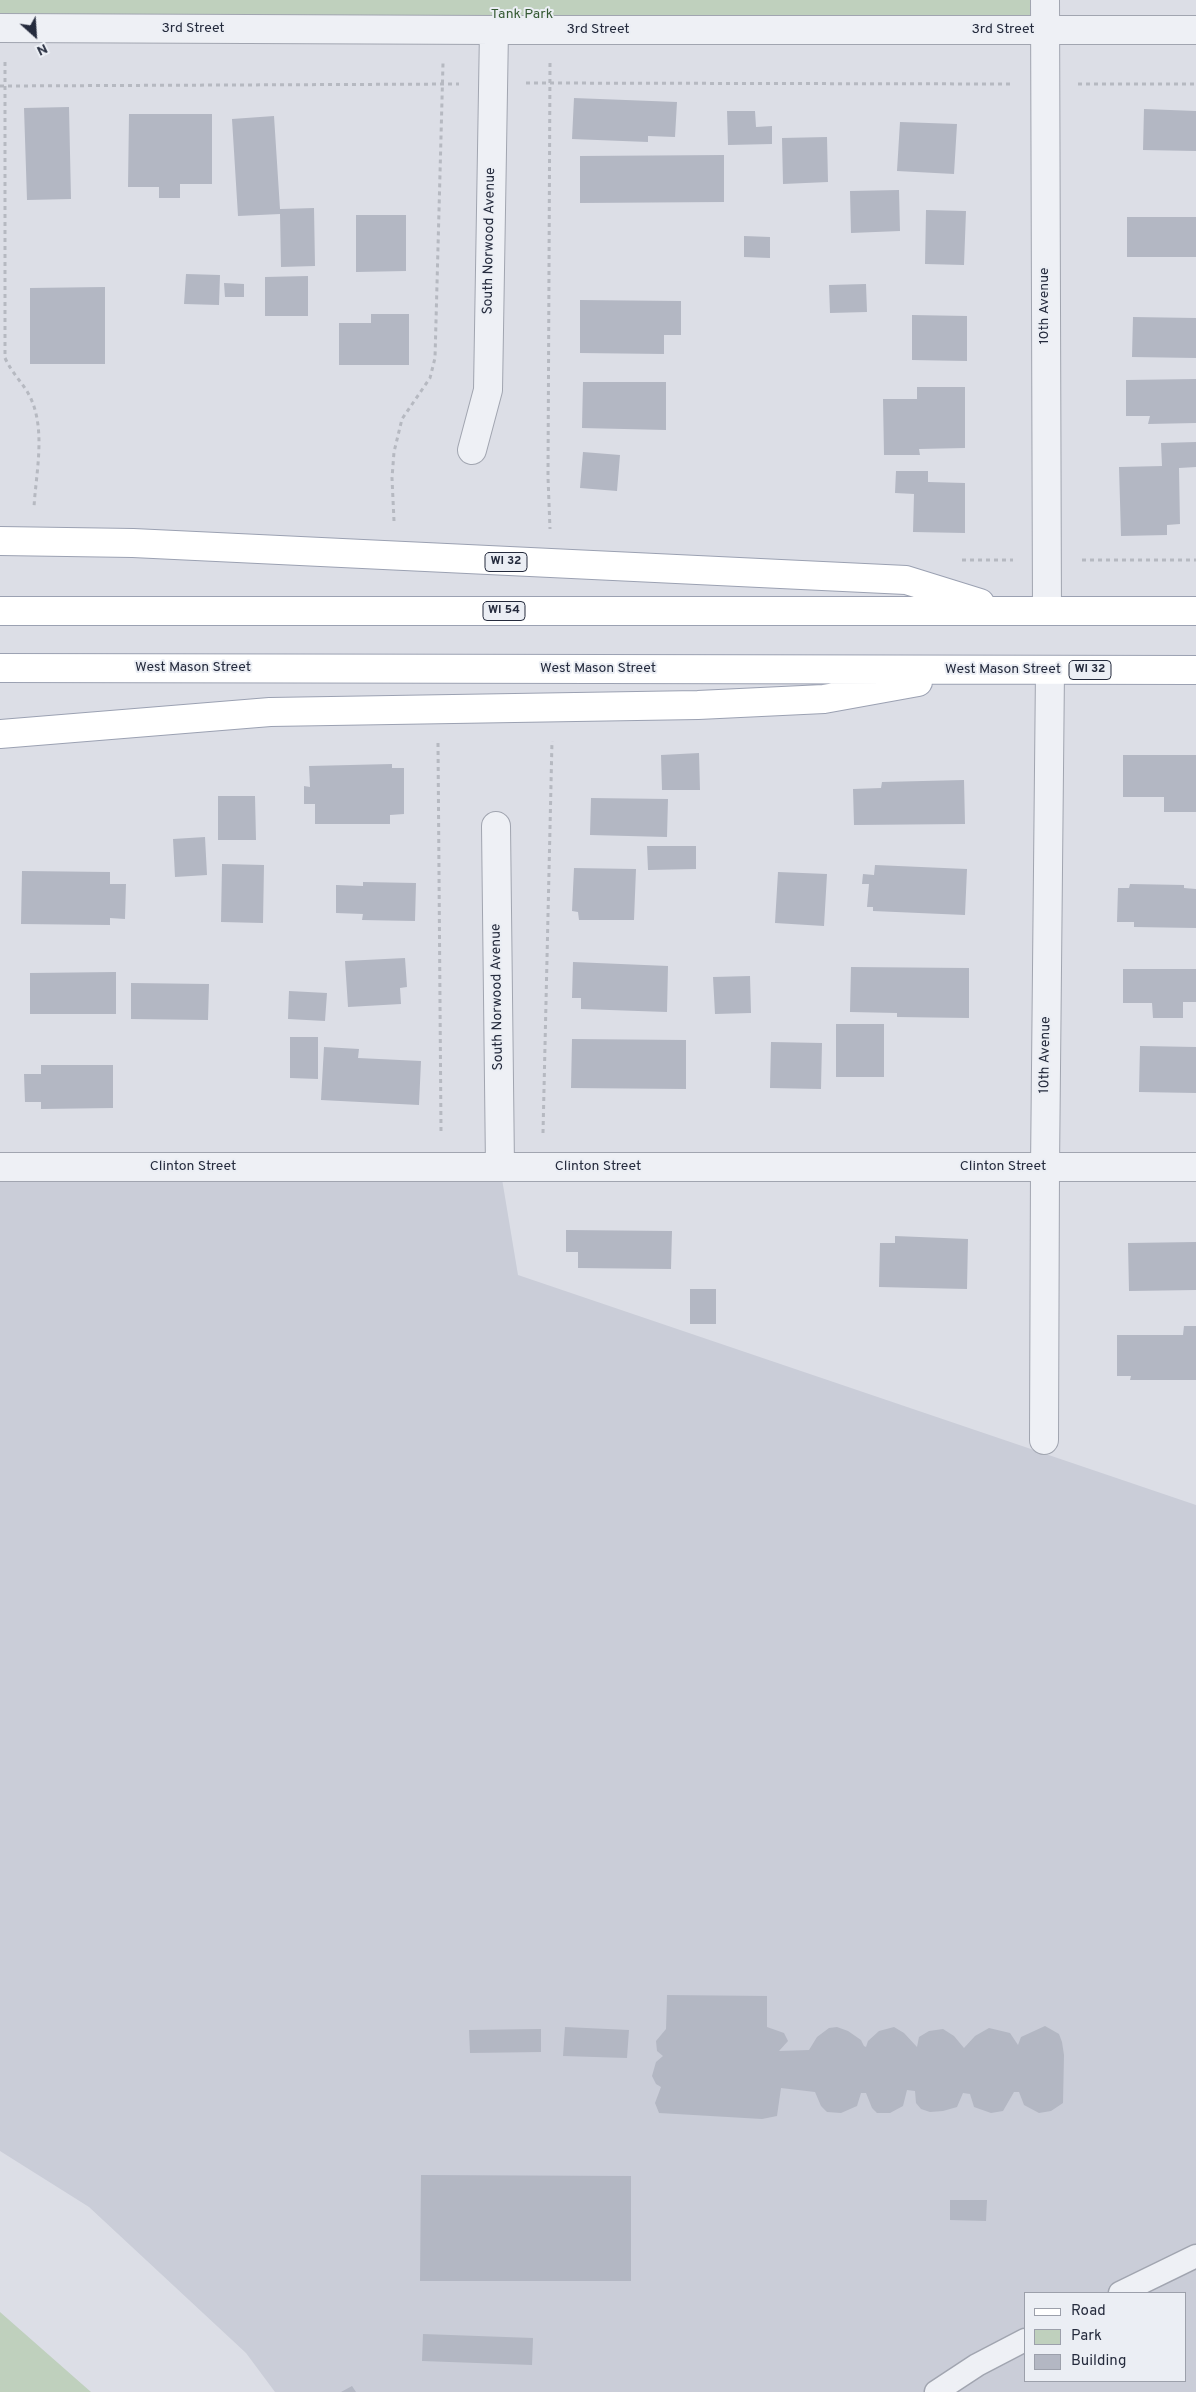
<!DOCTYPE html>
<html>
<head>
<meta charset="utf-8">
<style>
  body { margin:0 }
  #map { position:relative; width:1196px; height:2392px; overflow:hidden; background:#dcdee6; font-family:Overpass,sans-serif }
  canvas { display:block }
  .legend { position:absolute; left:1024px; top:2292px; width:162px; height:90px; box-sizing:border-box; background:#ebeef4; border:1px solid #9ca0ab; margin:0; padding:6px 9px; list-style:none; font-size:15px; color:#252b3d }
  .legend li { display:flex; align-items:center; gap:10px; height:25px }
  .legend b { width:25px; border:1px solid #9ca0ab }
  .north { position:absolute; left:10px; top:10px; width:50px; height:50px; -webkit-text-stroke:4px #ebeef4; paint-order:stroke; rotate:154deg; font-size:14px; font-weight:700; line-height:20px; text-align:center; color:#252b3d }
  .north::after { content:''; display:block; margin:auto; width:18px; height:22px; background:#252b3d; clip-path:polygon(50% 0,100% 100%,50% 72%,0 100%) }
</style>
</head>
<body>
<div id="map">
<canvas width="1196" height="2392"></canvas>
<ul class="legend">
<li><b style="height:6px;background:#fff"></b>Road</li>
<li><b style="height:14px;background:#bfd0bd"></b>Park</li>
<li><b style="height:14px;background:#b3b7c3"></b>Building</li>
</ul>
<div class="north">N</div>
</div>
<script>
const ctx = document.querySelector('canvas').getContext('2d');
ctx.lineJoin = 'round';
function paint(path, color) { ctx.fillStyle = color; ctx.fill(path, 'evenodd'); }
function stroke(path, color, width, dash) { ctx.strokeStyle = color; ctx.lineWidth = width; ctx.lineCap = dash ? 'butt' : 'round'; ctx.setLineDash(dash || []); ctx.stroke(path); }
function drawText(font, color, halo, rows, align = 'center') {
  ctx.font = font + ' Overpass,sans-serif'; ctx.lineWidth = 4; ctx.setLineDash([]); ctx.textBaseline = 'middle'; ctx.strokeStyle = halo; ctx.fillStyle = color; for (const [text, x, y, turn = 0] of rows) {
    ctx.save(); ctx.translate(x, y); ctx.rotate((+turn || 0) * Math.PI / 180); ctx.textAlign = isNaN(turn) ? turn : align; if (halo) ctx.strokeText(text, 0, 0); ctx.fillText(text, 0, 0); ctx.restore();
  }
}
const built = new Path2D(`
  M0,1167H500L518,1275L1196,1505V2392H275L246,2353L89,2207L0,2151ZM1025,2293H1185V2381H1025Z`);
const green = new Path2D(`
  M0,0H1045V30L0,28Z
  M0,2312L91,2392H0Z`);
const building = new Path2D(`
  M574,98L677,102L675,137L648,136V142L572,139Z
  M69,107L71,199L27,200L24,108Z
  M1144,109L1196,111V151L1143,150Z
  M727,111H755L756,127L772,126V144L728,145Z
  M129,114H212V184H180V198H159V187H128Z
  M274,116L280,209L314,208L315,266L281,267L280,214L238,216L232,119Z
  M900,122L957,124L954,174L897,171Z
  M827,137L828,182L783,184L782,138Z
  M724,155V202L580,203V156Z
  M899,190L900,231L851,233L850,191Z
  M926,210L966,211L964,265L925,264Z
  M356,215H406V271L356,272Z
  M1127,217H1196V257H1127Z
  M744,236L770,237V258L744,257Z
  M186,274L220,275L219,305L184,304Z
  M308,276V316H265V277Z
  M224,283L244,284V297H225Z
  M866,284L867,312L830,313L829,285Z
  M105,287V364H30V288Z
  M580,300L681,301V335H664V354L580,353Z
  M371,314H409V365H339V323H371Z
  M912,315L967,316V361L912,360Z
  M1133,317L1196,318V358L1132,357Z
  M1196,379V423L1148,424L1150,416H1126V380Z
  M583,382H666V430L582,428Z
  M917,387H965V448L919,449L920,455H884L883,399H917Z
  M1196,442V467L1179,468L1180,524L1167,525V535L1121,536L1119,467L1162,466L1161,443Z
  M583,452L620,455L617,491L580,488Z
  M896,471H928V482L965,483V533L913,532L914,494L895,493Z
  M699,753L700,790H662L661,755Z
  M1123,755H1196V812H1164V797H1123Z
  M392,764V768H404V814L390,815V824H315V804H304V786L310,787L309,766Z
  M964,780L965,824L854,825L853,789L881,788L882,782Z
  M218,796H255L256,840H218Z
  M591,798L668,799L667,837L590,835Z
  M205,837L207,875L175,877L173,839Z
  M647,846H696V869L648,870Z
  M222,864L264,865L263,923L221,922Z
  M875,865L967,869L965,915L873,911V907H867L869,884H862L863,874L874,875Z
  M574,868L636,869L634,920H579L578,912L572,911Z
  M22,871L110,872V884H126L125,919L110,918V925L21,924Z
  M778,872L827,874L824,926L775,923Z
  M363,882L416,883L415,921L362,920L363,914L336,913V885L363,886Z
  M1130,884L1184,885V888L1196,889V928L1134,927V922H1117L1118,888H1129Z
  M405,958L407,987L400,988L401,1004L348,1007L345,961Z
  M573,962L668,966L667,1012L581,1009V998H572Z
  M851,967L969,968V1018L897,1017V1013L850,1012Z
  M1123,969H1196V1002H1183V1018H1153L1152,1003H1123Z
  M116,972V1014H30V973Z
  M750,976L751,1013L715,1014L713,977Z
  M131,983L209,984L208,1020L131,1019Z
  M289,991L327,993L325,1021L288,1019Z
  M836,1024H884V1077H836Z
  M290,1037H318V1079L290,1078Z
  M572,1039L686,1040V1089L571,1088Z
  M771,1042L822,1043L821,1089L770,1088Z
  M1140,1046L1196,1047V1093L1139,1092Z
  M324,1047L359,1049L358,1058L421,1061L419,1105L321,1100Z
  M41,1065H113V1108L41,1109V1102H25L24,1074H41Z
  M566,1230L672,1231L671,1269L578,1268V1252H566Z
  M895,1236L968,1239L967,1289L879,1287L880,1243H895Z
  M1196,1242V1290L1129,1291L1128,1243Z
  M690,1289H716V1324H690Z
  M1184,1326H1196V1380H1130L1131,1376H1117V1335H1183Z
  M667,1995L767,1996V2027L784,2033L788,2041L779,2051L809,2050L817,2037L829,2028L837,2027L848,2031L861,2040L864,2046L866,2047L868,2041L879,2031L894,2027L904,2033L917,2047L919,2037L929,2031L943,2029L954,2036L964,2048L975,2036L989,2028L1010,2033L1018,2045L1021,2037L1045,2026L1059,2034L1062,2042L1064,2055L1063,2103L1051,2111L1039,2113L1024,2105L1019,2092H1014L1003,2111L991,2113L974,2107L970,2094L963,2093L957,2107L943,2111L930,2112L921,2109L916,2103L915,2091L907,2090L903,2106L890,2113H877L872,2108L866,2093H861L857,2106L841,2113L827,2112L821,2106L815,2092L781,2088L777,2116L762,2119L659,2113L655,2103L661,2087L656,2084L652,2076L656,2062L663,2056L657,2051L656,2041L666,2029Z
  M565,2027L629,2030L627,2058L563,2056Z
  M541,2029V2052L470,2053L469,2030Z
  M421,2175L631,2176V2281H420Z
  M950,2200H987L986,2221L950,2220Z
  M423,2334L533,2338L532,2365L422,2361Z
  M352,2386L356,2392H341Z`);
const path = new Path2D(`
  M5,62V358C12,373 21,381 28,393C47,426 36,472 34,507
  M550,63L548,477L550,529
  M526,83L1012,84
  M1078,84H1196
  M0,86L459,84
  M394,521L392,478L394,452L402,419L430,378L435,358L443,63
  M962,560H1013
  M1082,560H1196
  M438,743L441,1132
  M543,1133L552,741`);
const lane = new Path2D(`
  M1120,2293L1196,2256
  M936,2392L977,2365L1025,2340`);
const street = new Path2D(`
  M1045,0L1047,611
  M0,28L494,30H1196
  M472,450L488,390L494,30
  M496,826L500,1167
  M0,1167H1196
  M1044,1440L1045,1168L1050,670`);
const primary = new Path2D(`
  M0,541L133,543L906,580L980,603
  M0,611H1196
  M0,668L1196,670
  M0,734L270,712L698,705L824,699L918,682`);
const shields = [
  [506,562,42],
  [504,611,42],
  [1090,670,42]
];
const shieldNames = [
  ["WI 32",506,562],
  ["WI 54",504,611],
  ["WI 32",1090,670]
];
const parkNames = [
  ["Tank Park",522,15]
];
const streetNames = [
  ["3rd Street",193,29],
  ["3rd Street",598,30],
  ["3rd Street",1003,30],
  ["South Norwood Avenue",490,241,-89],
  ["10th Avenue",1045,306,-90],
  ["West Mason Street",193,668],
  ["West Mason Street",598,669],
  ["West Mason Street",1003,670],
  ["South Norwood Avenue",498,997,-91],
  ["10th Avenue",1046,1055,-89],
  ["Clinton Street",193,1167],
  ["Clinton Street",598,1167],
  ["Clinton Street",1003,1167]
];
paint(built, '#cacdd8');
paint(green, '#bfd0bd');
paint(building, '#b3b7c3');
stroke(lane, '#a1a5b0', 25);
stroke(street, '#a1a5b0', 30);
stroke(primary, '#9ba1b2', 30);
stroke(path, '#b6b9c1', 3, [4, 4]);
stroke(lane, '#eef0f5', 22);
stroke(street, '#eef0f5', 28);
stroke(primary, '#fff', 28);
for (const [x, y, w] of shields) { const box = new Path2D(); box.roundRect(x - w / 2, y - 9.5, w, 19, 4); ctx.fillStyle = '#ebeef4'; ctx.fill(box); stroke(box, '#252b3d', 1); }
drawText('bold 12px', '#252b3d', null, shieldNames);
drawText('14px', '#345933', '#ebeef4', parkNames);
drawText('14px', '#252b3d', '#ebeef4', streetNames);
</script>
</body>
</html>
